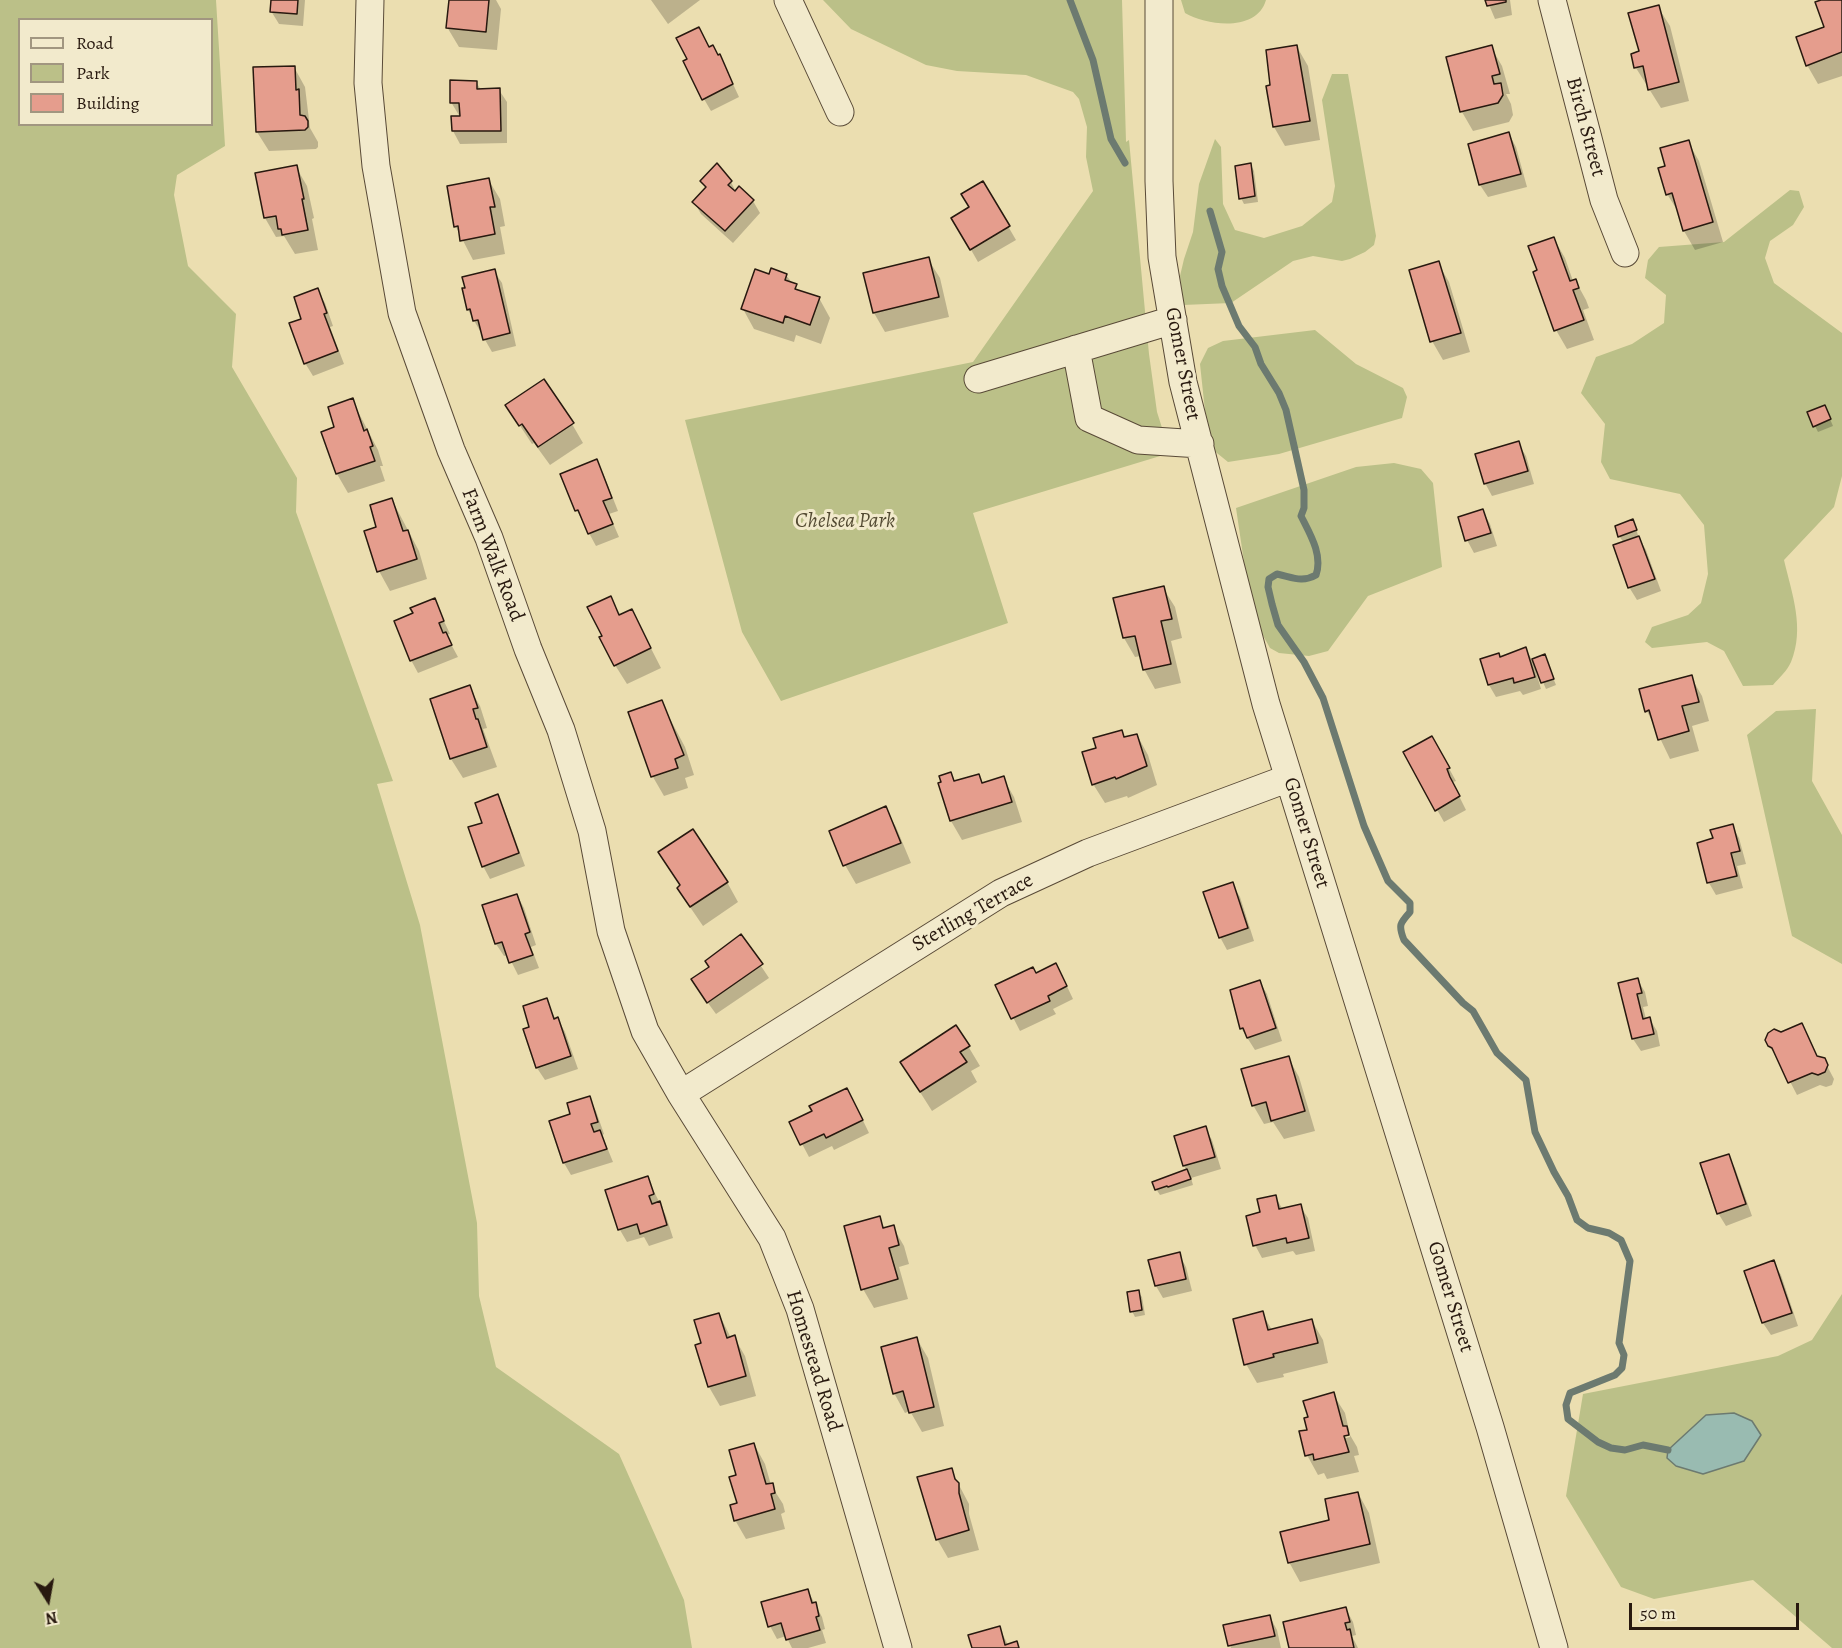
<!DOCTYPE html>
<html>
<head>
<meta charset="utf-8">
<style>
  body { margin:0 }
  #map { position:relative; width:1842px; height:1648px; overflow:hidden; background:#ebdeb0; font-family:Alegreya,serif }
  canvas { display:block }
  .legend { position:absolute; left:18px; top:18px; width:195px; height:108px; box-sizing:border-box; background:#f2eacc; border:2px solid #a19680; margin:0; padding:8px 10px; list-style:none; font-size:18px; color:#28190f }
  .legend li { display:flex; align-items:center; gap:12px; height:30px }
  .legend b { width:30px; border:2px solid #a19680 }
  .north { position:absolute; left:18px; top:1570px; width:60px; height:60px; -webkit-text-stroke:4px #f2eacc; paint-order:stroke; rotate:169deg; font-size:16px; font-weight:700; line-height:24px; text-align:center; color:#28190f }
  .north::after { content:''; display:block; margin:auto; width:21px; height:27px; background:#28190f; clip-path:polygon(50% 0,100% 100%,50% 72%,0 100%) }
  .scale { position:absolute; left:1629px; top:1603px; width:170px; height:27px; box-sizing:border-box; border:3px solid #28190f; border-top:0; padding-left:8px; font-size:18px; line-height:21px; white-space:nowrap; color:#28190f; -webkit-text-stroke:4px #f2eacc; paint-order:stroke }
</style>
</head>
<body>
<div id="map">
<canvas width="1842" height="1648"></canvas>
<ul class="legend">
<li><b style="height:8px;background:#f2eacc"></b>Road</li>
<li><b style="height:16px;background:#bbc088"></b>Park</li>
<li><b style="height:16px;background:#e59d8d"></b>Building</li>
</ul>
<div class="north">N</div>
<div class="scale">50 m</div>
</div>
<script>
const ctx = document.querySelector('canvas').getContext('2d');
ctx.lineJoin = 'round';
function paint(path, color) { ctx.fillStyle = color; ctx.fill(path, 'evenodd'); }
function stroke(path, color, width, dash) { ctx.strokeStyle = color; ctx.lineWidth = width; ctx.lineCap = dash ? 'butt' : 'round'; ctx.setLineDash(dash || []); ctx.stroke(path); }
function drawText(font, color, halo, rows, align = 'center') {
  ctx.font = font + ' Alegreya,serif'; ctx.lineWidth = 6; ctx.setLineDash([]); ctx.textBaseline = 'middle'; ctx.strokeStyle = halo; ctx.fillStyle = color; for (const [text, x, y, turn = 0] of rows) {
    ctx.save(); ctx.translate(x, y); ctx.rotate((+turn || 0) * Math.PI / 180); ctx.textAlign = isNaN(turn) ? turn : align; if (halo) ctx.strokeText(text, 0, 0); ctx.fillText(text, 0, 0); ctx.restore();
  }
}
const green = new Path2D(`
  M0,0H216L225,146L177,175L174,195L188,266L236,314L232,367L297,478L296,512L393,781L377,784L420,925L477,1223L479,1296L496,1367L619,1454L684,1600L692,1648H0ZM20,20H212V124H20Z
  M823,0H1122L1126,142L1129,140L1149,354L1157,412L1170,453L973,513L1008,623L781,701L742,632L685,420L973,362L1093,191L1086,157L1087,127L1079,99L1073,92L1026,75L957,71L926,65L851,29Z
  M1181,0H1266C1257,32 1208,26 1185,13Z
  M1332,74H1348L1376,236L1374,245L1365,252L1350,259L1342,261L1313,256L1293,261L1231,303L1183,305L1180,276L1184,259L1193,232L1199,184L1215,139L1221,147L1223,204L1235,230L1264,238L1302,226L1332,202L1335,186L1322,100Z
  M1790,190L1799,191L1804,207L1793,225L1770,241L1765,258L1774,283L1842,333V476L1834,507L1784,560C1792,594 1805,628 1791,662C1787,671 1779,678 1773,685L1743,686L1724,651L1707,642L1652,648L1645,642L1652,627L1688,615L1701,603L1708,574L1704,525L1680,494L1610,479L1601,462L1605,424L1581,393L1596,357L1632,344L1664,323L1666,295L1645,278L1648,260L1659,247L1724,242Z
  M1315,330L1356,364L1403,388L1407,397L1402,418L1279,454L1228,462L1212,449L1208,439L1200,364L1208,348L1223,341Z
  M1394,463L1421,469L1433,483L1442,567L1368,596L1328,651L1309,656L1279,653L1270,648L1252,616L1236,508L1356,467Z
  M1816,709L1812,781L1842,835V964L1792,936L1747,735L1776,711Z
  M1842,1294V1648H1832L1753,1580L1654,1599L1621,1587L1566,1496L1583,1394L1778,1356L1812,1340Z`);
const water = new Path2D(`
  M1734,1413L1752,1421L1761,1435L1744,1461L1703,1474L1676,1466L1667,1458L1668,1450L1706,1415Z`);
const shadow = new Path2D(`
  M270,0H305L303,26L279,24L271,11L272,1Z
  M450,0H496L501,9L497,50L459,47L447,27Z
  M651,0H700L668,24Z
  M1487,0H1510L1512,15L1495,19Z
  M1825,0H1842V76L1818,84L1807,65L1825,28Z
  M1658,7L1670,26L1689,101L1661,108L1636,68L1633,55L1641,52Z
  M1297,47L1308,66L1320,140L1285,146L1274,127L1272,87Z
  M1491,47L1502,66L1510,94H1506L1511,104L1513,115L1509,122L1473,131L1462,112L1448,58Z
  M709,49L718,57L720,56L739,97L711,111L704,99Z
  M294,67L305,87L310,128L318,142V147L316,149L269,151L257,132Z
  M476,82L481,90H499L507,102V143L460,144L453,131V117H460L451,102Z
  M1509,134L1516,147L1527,187L1488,197L1480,185L1470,145Z
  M1688,142L1699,161L1723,242L1695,250L1684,231L1679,213L1667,194V167Z
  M1251,165L1254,171L1258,202L1244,204L1241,198Z
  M296,167L307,186L314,218L312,219L318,250L295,254L284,236L276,237L265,218Z
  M488,179L500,199L505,226L500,227L505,254L473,260L456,227L448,187Z
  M702,181L731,182L736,192L753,201L760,213L733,243L701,214L694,202L706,189Z
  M983,183L1016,240L978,262L953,218L971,208Z
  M1554,239L1565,258L1573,281L1575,280L1586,300L1589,308L1583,310L1594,340L1567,349L1556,330L1539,271Z
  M928,259L940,278L949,317L885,332L874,313Z
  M1438,263L1449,282L1470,352L1443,360L1432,341Z
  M494,271L502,283L516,346L492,352L468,310Z
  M786,275L799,292L819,298L830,318L821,344L796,335L794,342L754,329L743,309L770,276Z
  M317,290L325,303L333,326L330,327L344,364L313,376L305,363L303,319Z
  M352,400L378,450L383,466H380L385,481L348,493L337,474L323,433L336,428Z
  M507,406L572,424L583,443L550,465L534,443L532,444Z
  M1827,412L1833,426L1818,432L1815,426Z
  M1518,443L1526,456L1534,484L1492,496L1485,483Z
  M596,461L603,473L618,511L609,514L619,537L596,546L577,511L562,474Z
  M392,500L419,551L427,579L390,591L379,571L378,528Z
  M1483,511L1490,524L1497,546L1474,553L1467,540Z
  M1636,527L1638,536L1646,550L1661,591L1637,600L1629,587L1624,543L1619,536Z
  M1163,588L1175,607L1182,638L1171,641L1181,683L1155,689L1144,669L1141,656L1135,657L1124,638Z
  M610,598L621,616L632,611L661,668L627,684L615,665L604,637Z
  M434,600L450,634L446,635L458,657L418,673L411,660L415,614Z
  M1526,649L1532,660L1544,656L1556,685L1546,689L1538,671L1536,672L1541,689L1523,695L1520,691L1496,697L1489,685L1482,660L1500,658Z
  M1691,677L1702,696L1709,721L1692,726L1699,751L1670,759L1647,711Z
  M469,687L480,706L487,728L483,729L497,767L463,778L451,759L431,700Z
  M661,702L685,747L694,775L685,778L688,788L664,796L653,777L630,713Z
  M1121,731L1125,739L1137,735L1148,755L1157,785L1128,798L1127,796L1105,803L1093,784L1098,749Z
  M1432,738L1456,781L1453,782L1457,792L1466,810L1444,822L1405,753Z
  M951,774L956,783L978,776L983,784L1003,778L1014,797L1022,822L962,840L951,821L940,784Z
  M497,796L504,809L525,866L490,879L483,866L484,824Z
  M885,808L896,827L911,863L856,884L845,865Z
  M1732,826L1739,838L1746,864L1737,866L1743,888L1716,895L1709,883L1698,844L1714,839Z
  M660,853L727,882L738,902L703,926L690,907L679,888L681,886Z
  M1232,884L1240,897L1254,941L1227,950L1220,937Z
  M517,895L524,908L536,945L531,947L539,968L518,975L508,955L504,956L496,944L484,906Z
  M741,936L769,978L716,1014L700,992L710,967Z
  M1063,978L1073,999L1053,1009L1056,1014L1020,1031L997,986Z
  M1637,979L1645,992L1648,1006L1643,1007L1646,1019L1649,1018L1657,1031L1660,1046L1641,1051L1633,1039Z
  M1260,982L1267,994L1282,1041L1255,1050L1241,1028Z
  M546,1000L556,1020L558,1019L565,1032L578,1069L545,1080L537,1068L531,1028Z
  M1801,1024L1818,1058L1824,1060L1834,1079L1832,1085L1826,1087L1820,1085L1797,1095L1779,1060L1769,1046L1781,1034Z
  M968,1046L980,1066L971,1071L977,1082L932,1111L913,1081Z
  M1288,1057L1299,1077L1315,1131L1284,1139L1273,1122L1264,1124L1253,1105Z
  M589,1098L596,1111L604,1134L602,1135L613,1162L571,1175L564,1163L551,1122L572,1115Z
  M854,1102L869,1133L834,1150L832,1146L809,1157L791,1123L814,1112Z
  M1205,1128L1212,1140L1221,1169L1191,1178L1193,1185L1160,1195L1156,1189L1187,1171L1184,1166Z
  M1728,1155L1735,1168L1752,1216L1726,1226L1718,1213Z
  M647,1177L666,1216L673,1238L649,1246L644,1237L627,1242L620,1230L607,1191Z
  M1275,1196L1283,1210L1300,1206L1308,1218L1315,1251L1296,1255L1293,1251L1262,1258L1255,1245L1262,1214Z
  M879,1218L885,1229L893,1227L904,1246L909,1264L899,1267L908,1299L874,1308L863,1289Z
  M1179,1254L1186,1267L1192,1291L1163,1298L1156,1286Z
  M1773,1262L1781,1275L1798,1326L1771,1335L1763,1323L1746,1272Z
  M1138,1292L1142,1297L1145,1315L1135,1317L1132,1311Z
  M1262,1313L1272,1330L1312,1321L1323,1340L1328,1363L1283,1374L1284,1377L1257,1383L1246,1364Z
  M719,1314L731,1338L734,1337L745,1356L756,1396L720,1406L709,1387L697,1346L703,1344Z
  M917,1339L928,1358L944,1426L922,1432L910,1411L905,1413L894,1393Z
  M1333,1394L1345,1413L1350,1435L1357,1447L1359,1455L1354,1456L1359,1472L1327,1479L1324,1473L1318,1475L1307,1455L1309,1431ZM1350,1433V1437L1338,1440L1337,1437Z
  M754,1444L765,1464L771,1485L783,1504L785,1512L781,1514L785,1529L746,1539L735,1520L739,1504L738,1476Z
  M951,1470L969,1504V1514L979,1550L948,1558L937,1539Z
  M1358,1493L1369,1513L1380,1563L1300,1582L1289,1562Z
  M808,1591L822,1617L825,1629L822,1630L826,1643L808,1648H792L786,1636L777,1639L770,1626Z
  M1346,1609L1353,1622L1356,1635L1352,1636L1358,1648H1291Z
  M1270,1617L1277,1630L1281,1648H1231L1225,1626Z
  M999,1627L1008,1645L1019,1648H974Z`);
const stream = new Path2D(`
  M1070,0L1093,60L1111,139L1125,163
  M1210,211L1222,252L1218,269L1222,286L1239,326L1255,347L1261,364L1279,393L1286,410L1304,490V508L1301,516C1310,534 1323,555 1316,575C1302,583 1292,577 1277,574L1269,579L1268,587L1272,604L1278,625L1304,662L1323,698L1364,826L1388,881L1410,903V912C1400,923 1398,925 1404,940L1463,1003L1473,1011L1497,1053L1526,1080L1535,1132L1554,1172L1568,1196L1577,1220L1588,1228L1609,1233L1621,1240L1630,1261L1619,1343L1624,1355L1622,1368L1615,1375L1570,1393L1566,1405L1568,1419L1598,1442L1611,1448L1625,1450L1643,1445L1668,1450`);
const building = new Path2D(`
  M271,0H298L297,14L270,12Z
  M449,0H489L486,32L446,28Z
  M1485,0H1506V2L1487,6Z
  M1821,0H1842V52L1806,66L1796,37L1824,27L1815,2Z
  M1659,5L1679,82L1648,90L1643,66L1634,68L1631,54L1639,51L1628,13Z
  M699,27L709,47L713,45L718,55L720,54L733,84L702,100L683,61L687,59L676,38Z
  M1297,45L1310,121L1273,127L1266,86L1270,85L1266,50Z
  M1492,45L1500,74L1492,76L1494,84L1501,83L1503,95L1498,103L1460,112L1446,57Z
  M295,66L296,90L299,89L300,115L305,116L308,121V127L305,130L256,132L253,67Z
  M450,80L477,81V89L500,88L501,131H452L451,116H460L459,103H450Z
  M1509,132L1521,174L1479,185L1468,144Z
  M1689,140L1713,222L1683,231L1672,193L1666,195L1658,168L1665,166L1660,148Z
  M717,163L732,181L728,185L735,191L739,186L754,200L725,231L692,202L706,187L700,181Z
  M1251,163L1255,196L1239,199L1235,166Z
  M297,165L304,199H302L308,230L282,235L281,229H278L276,216L264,218L255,173Z
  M489,178L495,207H490L495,234L460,241L458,226L454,227L447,186Z
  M983,181L1010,226L970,250L951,218L969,207L961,194Z
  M1554,237L1570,281L1576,279L1579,288L1573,290L1584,320L1554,331L1533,272L1537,270L1528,246Z
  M929,257L939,297L873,313L863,273Z
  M1439,261L1461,333L1430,342L1409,270Z
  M771,268L787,274L785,280L797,284L795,289L820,297L810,325L785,316L783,323L741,309L755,269L769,274Z
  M495,269L510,333L483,340L478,320L473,321L470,309L467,310L462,288H465L462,277Z
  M318,288L327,313L324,314L338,351L304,364L289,323L301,319L294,297Z
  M544,379L574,423L538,447L522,424L519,426L505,405Z
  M353,398L364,431L367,429L373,446L370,447L375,461L336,474L321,432L334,427L328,407Z
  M1825,405L1831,419L1813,427L1807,412Z
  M1519,441L1528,471L1484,484L1475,454Z
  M597,459L612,498L603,501L613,524L588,534L578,510L575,511L560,474Z
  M392,498L403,531L408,530L417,559L377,572L364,531L376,527L370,505Z
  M1483,509L1491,533L1465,541L1458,517Z
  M1633,519L1637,530L1618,537L1615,526Z
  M1639,536L1655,579L1628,588L1613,545Z
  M1164,586L1172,619L1161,621L1171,664L1143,670L1135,636L1123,638L1113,598Z
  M611,596L619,615L632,609L651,648L614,666L599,637L602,636L587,607Z
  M435,598L444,621L439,623L443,633L446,632L452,645L410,661L394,621L413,613L410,608Z
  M1526,647L1535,677L1514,683L1513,678L1488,685L1480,659L1499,653L1500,657Z
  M1545,654L1554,679L1541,683L1532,659Z
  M1692,675L1699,702L1682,706L1689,731L1658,740L1649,710L1645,712L1639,689Z
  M470,685L478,708L473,709L476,719H478L487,747L450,759L430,699Z
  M662,700L684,755L675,759L678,768L651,777L628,712Z
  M1122,730L1124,737L1137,734L1147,766L1116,779L1115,777L1092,785L1082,752L1096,748L1093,738Z
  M1432,736L1450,768L1447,769L1450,777L1460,796L1435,811L1403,752Z
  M951,772L954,781L979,774L982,783L1004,776L1012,802L950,821L938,783L941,782L939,776Z
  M498,794L519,853L482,867L468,827L482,823L475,803Z
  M886,806L901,843L843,866L829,831Z
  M1733,824L1740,851L1731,853L1737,876L1707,883L1697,843L1713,838L1710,830Z
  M693,829L728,882L690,907L677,888L680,885L658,852Z
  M1233,882L1248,928L1219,938L1203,892Z
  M517,894L530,932L525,934L533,955L509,963L502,942L495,944L482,905Z
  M741,934L763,964L707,1003L691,979L709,967L705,961Z
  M1056,963L1067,986L1048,996L1050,1001L1011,1019L995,985L1033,967L1036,973Z
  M1638,978L1642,993L1637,994L1643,1019L1650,1017L1654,1034L1632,1039L1618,983Z
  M1260,980L1276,1028L1247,1038L1243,1028L1240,1029L1230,990Z
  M547,998L554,1019L558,1017L571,1056L536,1068L523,1029L529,1027L523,1006Z
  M1802,1023L1817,1056L1825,1058L1828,1065L1825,1072L1818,1075L1812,1073L1788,1083L1772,1048L1768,1046L1765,1040L1768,1033L1774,1029L1781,1032Z
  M956,1025L970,1046L960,1052L967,1062L920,1092L900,1062Z
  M1289,1056L1305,1111L1271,1121L1266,1102L1252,1106L1241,1069Z
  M847,1088L863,1120L826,1138L824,1134L800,1145L789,1122L812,1111L809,1106Z
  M590,1096L598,1122L591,1124L594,1132L600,1130L607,1149L563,1163L549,1121L570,1114L567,1103Z
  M1206,1126L1215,1157L1183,1166L1174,1136Z
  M1729,1154L1746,1204L1717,1214L1700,1163Z
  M1187,1169L1191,1179L1168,1187L1167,1186L1155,1190L1152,1182Z
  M648,1176L654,1194L649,1196L652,1204L660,1201L667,1225L640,1234L637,1224L618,1230L605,1190Z
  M1276,1195L1279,1209L1301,1204L1309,1238L1287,1243L1286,1238L1253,1246L1246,1216L1260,1212L1257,1199Z
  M880,1216L883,1228L894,1225L899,1245L889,1248L898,1279L861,1290L844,1226Z
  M1180,1252L1186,1279L1155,1286L1148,1260Z
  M1774,1260L1792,1313L1762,1323L1744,1271Z
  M1139,1290L1142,1310L1130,1312L1127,1292Z
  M1263,1311L1268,1330L1312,1319L1318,1343L1273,1354L1274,1357L1244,1365L1233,1319Z
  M719,1313L727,1338L735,1335L746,1376L708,1387L695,1345L701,1343L694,1320Z
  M917,1337L934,1407L909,1413L903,1391L893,1394L881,1347Z
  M1334,1392L1343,1426H1347L1349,1435L1344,1436L1349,1452L1314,1460L1313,1454L1305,1456L1299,1431L1307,1430L1304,1418L1308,1417L1303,1401Z
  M754,1443L766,1484L773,1483L775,1493L771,1494L775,1509L734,1521L730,1505L737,1503L729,1477L736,1475L729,1450Z
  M952,1468L955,1479L959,1483V1493L969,1530L936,1540L917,1477Z
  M1358,1492L1370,1544L1288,1563L1280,1532L1329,1520L1325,1499Z
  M808,1589L812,1603L816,1602L819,1616L816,1617L820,1630L786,1640L781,1623L768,1627L761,1602Z
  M1346,1607L1350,1622L1345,1623L1347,1630L1350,1629L1354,1648H1289L1283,1622Z
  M1270,1615L1275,1636L1228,1646L1223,1625Z
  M1000,1626L1005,1645L1017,1641L1019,1648H972L968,1635Z`);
const minor = new Path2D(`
  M370,0L368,83L376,166L402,313L451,450L489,538L528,649L561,730L592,831L611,931L645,1031L681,1094L772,1238L800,1309L898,1648
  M788,0L840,112
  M1159,0V181L1162,257L1183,382L1266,704L1490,1427L1554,1648
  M1552,0L1604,200L1625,253
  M1076,349L1089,418L1138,440L1200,444
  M978,379L1173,320
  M681,1094L1001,893L1088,853L1289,778`);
const streetNames = [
  ["Birch Street",1585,127,75],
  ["Gomer Street",1182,364,79],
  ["Farm Walk Road",492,555,69],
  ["Gomer Street",1306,833,73],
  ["Sterling Terrace",973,913,-30],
  ["Gomer Street",1450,1297,73],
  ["Homestead Road",813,1361,73]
];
const parkNames = [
  ["Chelsea Park",845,522]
];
paint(green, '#bbc088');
paint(water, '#99bbb1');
stroke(water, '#6c7a70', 1.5);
paint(shadow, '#0003');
stroke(stream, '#6c7a70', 7);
paint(building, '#e59d8d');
stroke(building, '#28190f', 1.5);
stroke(minor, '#594a37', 29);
stroke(minor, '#f2eacc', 27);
drawText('21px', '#28190f', '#f2eacc', streetNames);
drawText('italic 21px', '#544b33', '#f2eacc', parkNames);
</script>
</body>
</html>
